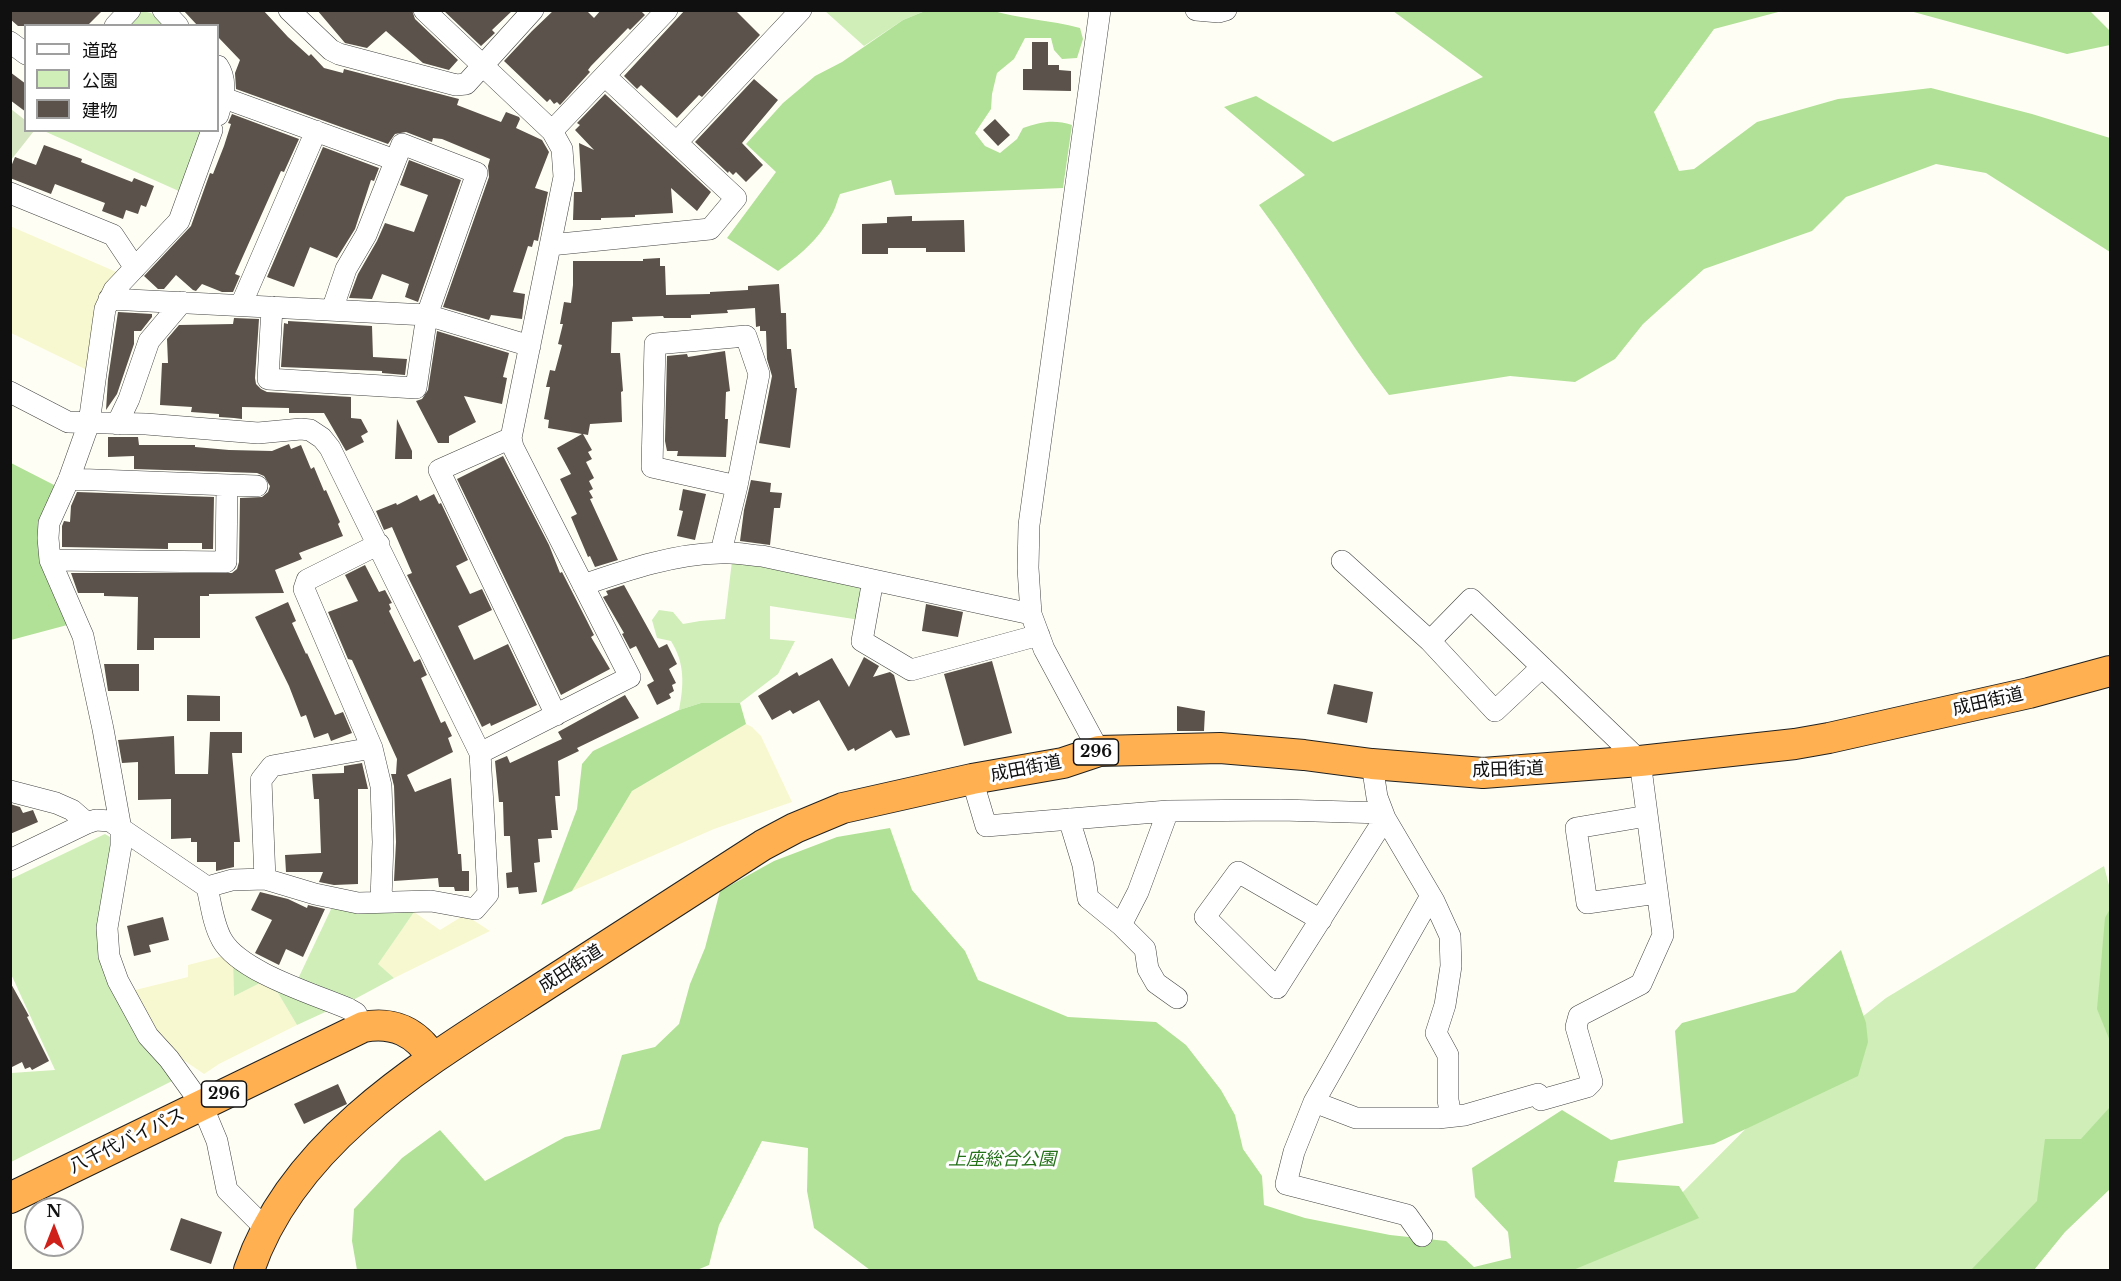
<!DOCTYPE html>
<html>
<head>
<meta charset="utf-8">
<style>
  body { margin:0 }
  #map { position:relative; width:2121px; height:1281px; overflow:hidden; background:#fffef4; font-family:"Libre Baskerville","Noto Sans JP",serif }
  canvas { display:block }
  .frame { position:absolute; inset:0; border:12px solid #101010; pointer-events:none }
  .legend { position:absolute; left:24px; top:24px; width:195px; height:108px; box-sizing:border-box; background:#fff; border:2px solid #9f9f9f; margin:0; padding:8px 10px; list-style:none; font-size:18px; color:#101010 }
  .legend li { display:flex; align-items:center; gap:12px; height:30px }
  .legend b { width:30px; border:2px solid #9f9f9f }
  .north { position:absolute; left:24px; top:1197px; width:60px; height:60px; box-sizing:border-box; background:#fff; border:2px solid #9f9f9f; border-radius:50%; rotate:0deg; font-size:16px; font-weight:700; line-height:24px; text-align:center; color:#101010 }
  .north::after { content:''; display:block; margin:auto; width:21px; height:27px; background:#cf211a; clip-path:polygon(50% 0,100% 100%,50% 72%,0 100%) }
</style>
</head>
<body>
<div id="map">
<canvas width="2121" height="1281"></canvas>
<div class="frame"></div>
<ul class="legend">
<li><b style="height:8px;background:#fff"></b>道路</li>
<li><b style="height:16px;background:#cfeeb8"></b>公園</li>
<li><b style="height:16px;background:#5a524b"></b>建物</li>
</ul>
<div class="north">N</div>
</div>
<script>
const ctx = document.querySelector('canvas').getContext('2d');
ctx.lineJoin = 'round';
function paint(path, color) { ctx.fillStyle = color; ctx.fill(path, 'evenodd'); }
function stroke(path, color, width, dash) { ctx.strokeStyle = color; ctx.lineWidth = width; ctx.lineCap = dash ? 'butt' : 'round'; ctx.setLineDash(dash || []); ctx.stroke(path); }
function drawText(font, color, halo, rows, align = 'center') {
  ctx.font = font + ' "Libre Baskerville","Noto Sans JP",serif'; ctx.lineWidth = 6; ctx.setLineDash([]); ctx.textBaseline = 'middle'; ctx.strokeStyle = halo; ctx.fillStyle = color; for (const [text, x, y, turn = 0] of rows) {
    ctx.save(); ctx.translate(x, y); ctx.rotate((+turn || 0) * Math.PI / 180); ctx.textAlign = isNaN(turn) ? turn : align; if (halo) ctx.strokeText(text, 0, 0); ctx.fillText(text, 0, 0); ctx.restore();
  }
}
const farmland = new Path2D(`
  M10,226L121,274L91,372L11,333Z
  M746,724L752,727L761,736L792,802L714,829L572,891L632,791Z
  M414,912L440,930L461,917L473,920L490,931L394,978L377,964Z
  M223,956L233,963L234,995L260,983L278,993L297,1025L219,1064L204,1074L164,1047L131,991L188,977V965Z`);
const green = new Path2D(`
  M142,11L151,13L164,25L128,26Z
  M825,11H925L903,20L864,46Z
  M44,131H203L181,192Z
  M732,561L865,587L860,620L770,606V639L795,641L778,674L740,703H701L679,710C684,685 685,663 671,641L657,638L652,620L659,610L673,612L683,624L700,621L725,619Z
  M105,834L118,842L103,944L178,1078L11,1162V1073L55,1070L11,974V879Z
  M2104,866L2110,889V1162L2007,1270H1514L1653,1222L1837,1037L1886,998Z
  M333,905L414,912L378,964L394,978L353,1000L297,981Z
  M233,963L334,1008L297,1025L278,993L260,983L234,996Z`);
const forest = new Path2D(`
  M990,10C1020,19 1050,20 1080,28L1083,39L1077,58L1062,59L1054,50L1051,38H1025L1014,59L997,73L992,94L991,109L975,133L985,146L1000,153L1017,139L1023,128C1040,122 1054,119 1072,125L1063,188L895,195L891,180L840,194C837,201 835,210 831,216C820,238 798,257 778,271L727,238L776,172L746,144L783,103L815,76L842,62L903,20L925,11Z
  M1393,11H1782L1714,29L1654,112L1679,171L1694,169L1757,122L1838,99L1931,88L2032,114L2110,138V252L1986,173L1936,164L1846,197L1812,231L1704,269L1643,324L1615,359L1575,382L1510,376L1389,395C1342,335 1305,266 1259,205L1305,175L1224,107L1256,96L1333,142L1483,77Z
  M1910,11H2090L2110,31V45L2067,54Z
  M11,463L56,486L43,523L71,624L11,640Z
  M701,703H740L746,724L632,791L572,891L541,905L577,809L582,764L593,751L679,710Z
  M890,828L912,890L965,951L978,980L1068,1017L1156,1022L1186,1045L1221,1090L1235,1115L1243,1149L1262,1176L1264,1205L1305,1218L1390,1235L1446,1241L1474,1267L1511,1258L1508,1232L1475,1197L1472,1168L1562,1110L1611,1140L1683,1123L1675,1031L1682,1023L1795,992L1841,950L1866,1023L1868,1042L1858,1076L1714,1144L1618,1161L1614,1182L1679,1186L1699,1218L1573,1270H870L814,1228L807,1191L808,1148L762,1141L719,1225L709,1265L697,1270H357L352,1241L354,1209L402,1158L440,1130L485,1181L565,1137L600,1129L622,1055L655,1047L679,1024L690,984L705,948L720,891L774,861L837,837Z
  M2110,909V1041L2097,1009L2105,918Z
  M2110,1107V1189L2065,1232L2034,1270H1971L2037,1201L2045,1139H2081Z`);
const cemetery = new Path2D(`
  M11,109L25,120L26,130L34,131L11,160Z`);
const building = new Path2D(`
  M10,10H103L87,26H18L10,19Z
  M183,10H263L288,37L309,56L311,54L324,68L343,73L344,69L459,99L457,105L501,122L506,112L519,117L520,119L516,128L542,140L549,152L535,188L548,192L538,241L534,240L532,247L528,246L513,292L525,294L522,319L491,315L489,320L443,307L489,177L488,166L490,159L442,139L433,138L432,142L406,132L395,134L388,144L236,89L235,73L240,60L218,37V26H198Z
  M317,10H412L415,19L458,60L449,70L423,63L386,31L367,48L345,43Z
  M443,10H513L492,30L495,33L481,46Z
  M554,10H586L594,18L601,10H640L645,15L630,30L628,28L591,66L588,70L590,72L560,105L557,102L554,104L550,99L547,102L504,61L532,31Z
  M685,10H735L760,35L702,97L699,95L677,118L641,85L637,89L624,76Z
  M1032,42H1048V65H1059V70L1071,71V91L1023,90V69H1032Z
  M10,72L26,84V112L10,100Z
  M754,79L778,100L742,143L763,165L746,182L736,172L733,175L729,171L728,173L695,142Z
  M605,94L711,192L697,211L671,188L673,213L635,215V217L601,218V220H573L574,192H582L579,143L594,150L575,130L580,125L577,123Z
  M232,114L299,139L284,172L281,171L235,274L240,276L233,292H222L202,284L196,291L193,290L176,275L164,289H158L144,276L191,226L210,173L213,174L224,146L231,124L228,123Z
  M995,119L1010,135L998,146L983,130Z
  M44,145L82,159L81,162L132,182L134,178L154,186L146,207L141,205L138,214L126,210L123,219L102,211L105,203L55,184L51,194L10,178V169L15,157L36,165Z
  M323,147L379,168L374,181L371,180L355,229L337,258L310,247L294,287L267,277Z
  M409,160L461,180L418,302L405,297L409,284L382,274L372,299L349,298L358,274L377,241L385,223L414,232L428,195L400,185Z
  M912,216V221L964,220L965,252H926V248H888V254H862V224L887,223V217Z
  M660,258V266H665L666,295L710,294V292L748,290V286L779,284L781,313H786L787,349H791L795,388H797L790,448L759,443L772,376L767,359L766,331H760V326L756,327L755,308L727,310L728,313L691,315V318H664L663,316L632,317L633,321L612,322L611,353H620L623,391L621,392L622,422L590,424L588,435L583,434L592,450L588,452L592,459L586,462L594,478L589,481L593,489L589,491L593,498L590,499L618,560L595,567L590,556L588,557L571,517L577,514L560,479L571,474L557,448L582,434L548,428L549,420L544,419L550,387H546L550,370L555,371L562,345L558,344L563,324H560L564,302L571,303L573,285V261H643V259Z
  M118,312L152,314V317L141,331H134V344L117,394L106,410L108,379Z
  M234,318L259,319L255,378L256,384L261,389L267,392L351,397V418L361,419L368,432L361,436L364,442L346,451L324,413H289V408L242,407V419L234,418L219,417V414L191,412L192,407L160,405L162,363H168L167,339L179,325L233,324Z
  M288,321L372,326L373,357L407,359L405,375L382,373V371L281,367L284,323L288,324Z
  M437,331L509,353L503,377L507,378L502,404L464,396L476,422L449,436V443H438L416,401L422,399L428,390Z
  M725,351L730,391L726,392L725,419H728L726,457L677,456L678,451H667L665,441L667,356L687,354L688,357Z
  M397,419L412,451V459H395Z
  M108,437H138L139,445H195V447L229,450L272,451L289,444L291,449L301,445L311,469L314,467L324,491L326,490L340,522L338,524L343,536L299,553L302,559L275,570L284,593L209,594V596H200V638H154V650H137L138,597L104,596V593H78L71,573H232L237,569L239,562L240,498L262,497L268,492L270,486L264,476L257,473L134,469V456L108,457Z
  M503,456L549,545L560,573L562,572L587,621L594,635L591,637L610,669L561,695L457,479Z
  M751,480L771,483L770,492L782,493L780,508H774L770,545L740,541L744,510Z
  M683,489L706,494L695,540L677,536L683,511L679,510Z
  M77,492L214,497L213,549H202V543H168V549L62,547V526L64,521L70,522L71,506Z
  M434,494L439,504L441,503L468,560L456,566L470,594L482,589L492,610L458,626L474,660L508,644L537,705L491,726L490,723L482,727L407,575L412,573L392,527L384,530L376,511L396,503L397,505L417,495L420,501Z
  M365,565L379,592L385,590L392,603L389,604L391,609L389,611L414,662L420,659L427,675L421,678L441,723L445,721L452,736L448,738L453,752L407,775L415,792L451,778L458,854H461L462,871H469V891H455L454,887H439L438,878L394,881L396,842L394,786L391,774H396L397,759L352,660L348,659L328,612L358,601L345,575Z
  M624,585L659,648L667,644L677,664L669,669L676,683L672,685L674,691L669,694L671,698L657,705L647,685L654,681L636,646L630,649L622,634L624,633L603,597L608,595L606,591Z
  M288,602L296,621L292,623L306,654L307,653L335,715L343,712L352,733L331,741L328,733L314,738L306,715L301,717L289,686L255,617Z
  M926,604L963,612L958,637L922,631Z
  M864,657L879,666L873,677L890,672L894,675L910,735L896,738L891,730L855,751L854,748L848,751L819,700L793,714L790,710L772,720L758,696L797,672L799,676L832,658L849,687Z
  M992,661L1012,733L964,746L944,674Z
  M104,664H139V691H108Z
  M1334,684L1373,692L1367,723L1327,714Z
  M187,695L220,696V721H187Z
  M625,695L639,718L577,748L579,751L558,761L560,796H555L558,830H551L552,838L538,839L540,862L534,863L537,892L519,894L518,887L507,888L506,873L512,872L510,836H504L503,802H499L495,761L507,756L510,763L562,739L558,732Z
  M1177,706L1205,711L1204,731H1177Z
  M210,732H242V753H232L240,842H234V867L216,871V862H197V842H191V838L171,839V799L138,800V762L122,763L118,740L174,736L175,774H208Z
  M362,763L368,789H358V884L334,885L319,882L323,872H286L285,855L321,853L319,799H314L312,774L344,773V766Z
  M10,804L20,807L23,813L33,810L38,822L10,834Z
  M260,892L288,899L307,908L308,905L325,909L303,957L286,949L279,965L255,953L272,920L251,910Z
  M163,917L169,940L149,945L151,952L134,956L127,926Z
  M10,982L29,1016L27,1017L49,1061L32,1070L30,1067L25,1069L22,1062L10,1068Z
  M338,1084L347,1104L304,1124L294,1104Z
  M181,1218L222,1232L211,1264L170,1250Z`);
const minor = new Path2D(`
  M163,10L178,26
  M289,10L331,50L339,54L456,85L466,84L533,10
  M424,10L552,131L562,149L564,177L511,438L513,447L630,677L480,753
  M1196,10L1219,12L1226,10
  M115,26L130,10
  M10,42L26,54
  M218,66C228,81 223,99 218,115
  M224,98L395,160
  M212,130L179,221L114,290L105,309L89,423L69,479L49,523L48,538L50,560L83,636L103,729L121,829V846L107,928L109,956L118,981L148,1036L169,1059L202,1105L217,1141L227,1190L266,1229
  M552,131L667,10
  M677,142L801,10
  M10,193L113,235L135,268
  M550,245L710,229L736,198L605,76
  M109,299L427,315L530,346
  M241,305L316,131
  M272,307L268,379L416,388L427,315L477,173L402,144L366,235L346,269L332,310
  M10,392L68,422L146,424L258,433L301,429L310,430L322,438L330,448L480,753L488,894L475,909L431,901L358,903L315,894L265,879L232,880L207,887
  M117,424L129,399L149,341L182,302
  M511,438L439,470L556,715
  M69,479L257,486
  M379,544L307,580L304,589L372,748L381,786L383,842L381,901
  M721,552L737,486L759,374L746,336L655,344L652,467L737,486
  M50,560L226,562L227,485
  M873,580L862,641L911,670L1039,635
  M583,585C627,570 673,554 720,553C734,552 748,555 762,556L1031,614
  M1430,641L1495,711L1542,667
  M1099,751L1044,649L1031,614L1028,568L1029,525L1100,10
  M1372,764L1377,797L1385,818L1434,901L1450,936L1451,966L1445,1005L1436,1033L1448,1055V1100L1451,1116
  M972,779L986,826L1168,811L1281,810L1383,813
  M10,791L56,803L72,810L87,823
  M1647,816L1576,828L1587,903L1657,893
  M1069,819L1083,865L1088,898L1121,925L1145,949L1148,969L1156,983L1177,998
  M10,860L87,823L96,820L110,821L207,887C211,904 213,924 222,940C240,972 314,994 349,1009L356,1013L363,1027
  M265,879L261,780L272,766L372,748
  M1321,920L1238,872L1205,917L1277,988L1385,818
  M1121,925L1138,892L1168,811
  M1314,1102L1356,1118H1438L1465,1115L1538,1094L1541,1100L1587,1087L1592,1082L1576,1027L1579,1016L1641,984L1663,935L1640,761L1471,599L1430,641L1342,561
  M1422,1236L1407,1215L1286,1184L1294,1152L1314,1102L1431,896`);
const highway = new Path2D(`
  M10,1198L363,1027C393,1021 416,1032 433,1058
  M249,1270C295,1135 435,1057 549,983C620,937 691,891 763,845L795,828L843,808L972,779L1063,763L1099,751L1220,748L1304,755L1372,764L1483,773L1640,761L1795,744L1829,738L2029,693L2110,671`);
const shields = [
  [1096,752,45],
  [224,1094,45]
];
const shieldNames = [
  ["296",1096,752],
  ["296",224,1094]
];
const streetNames = [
  ["成田街道",1988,702,-13],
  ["成田街道",1026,769,-11],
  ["成田街道",1508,770,-2],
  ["成田街道",571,969,-33],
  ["八千代バイパス",127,1141,-26]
];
const parkNames = [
  ["上座総合公園",1002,1160]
];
paint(farmland, '#f8f8d0');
paint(green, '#cfeeb8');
paint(forest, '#b1e196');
paint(cemetery, '#d6e5c1');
paint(building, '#5a524b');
stroke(minor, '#434343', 22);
stroke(highway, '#212121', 32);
stroke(minor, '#fff', 21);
stroke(highway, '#ffb152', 30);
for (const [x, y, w] of shields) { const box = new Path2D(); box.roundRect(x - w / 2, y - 13, w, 26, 4.5); ctx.fillStyle = '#fff'; ctx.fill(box); stroke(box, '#101010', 1.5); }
drawText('bold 16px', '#101010', null, shieldNames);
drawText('18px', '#101010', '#fff', streetNames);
drawText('italic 18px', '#237019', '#fff', parkNames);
</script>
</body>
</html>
